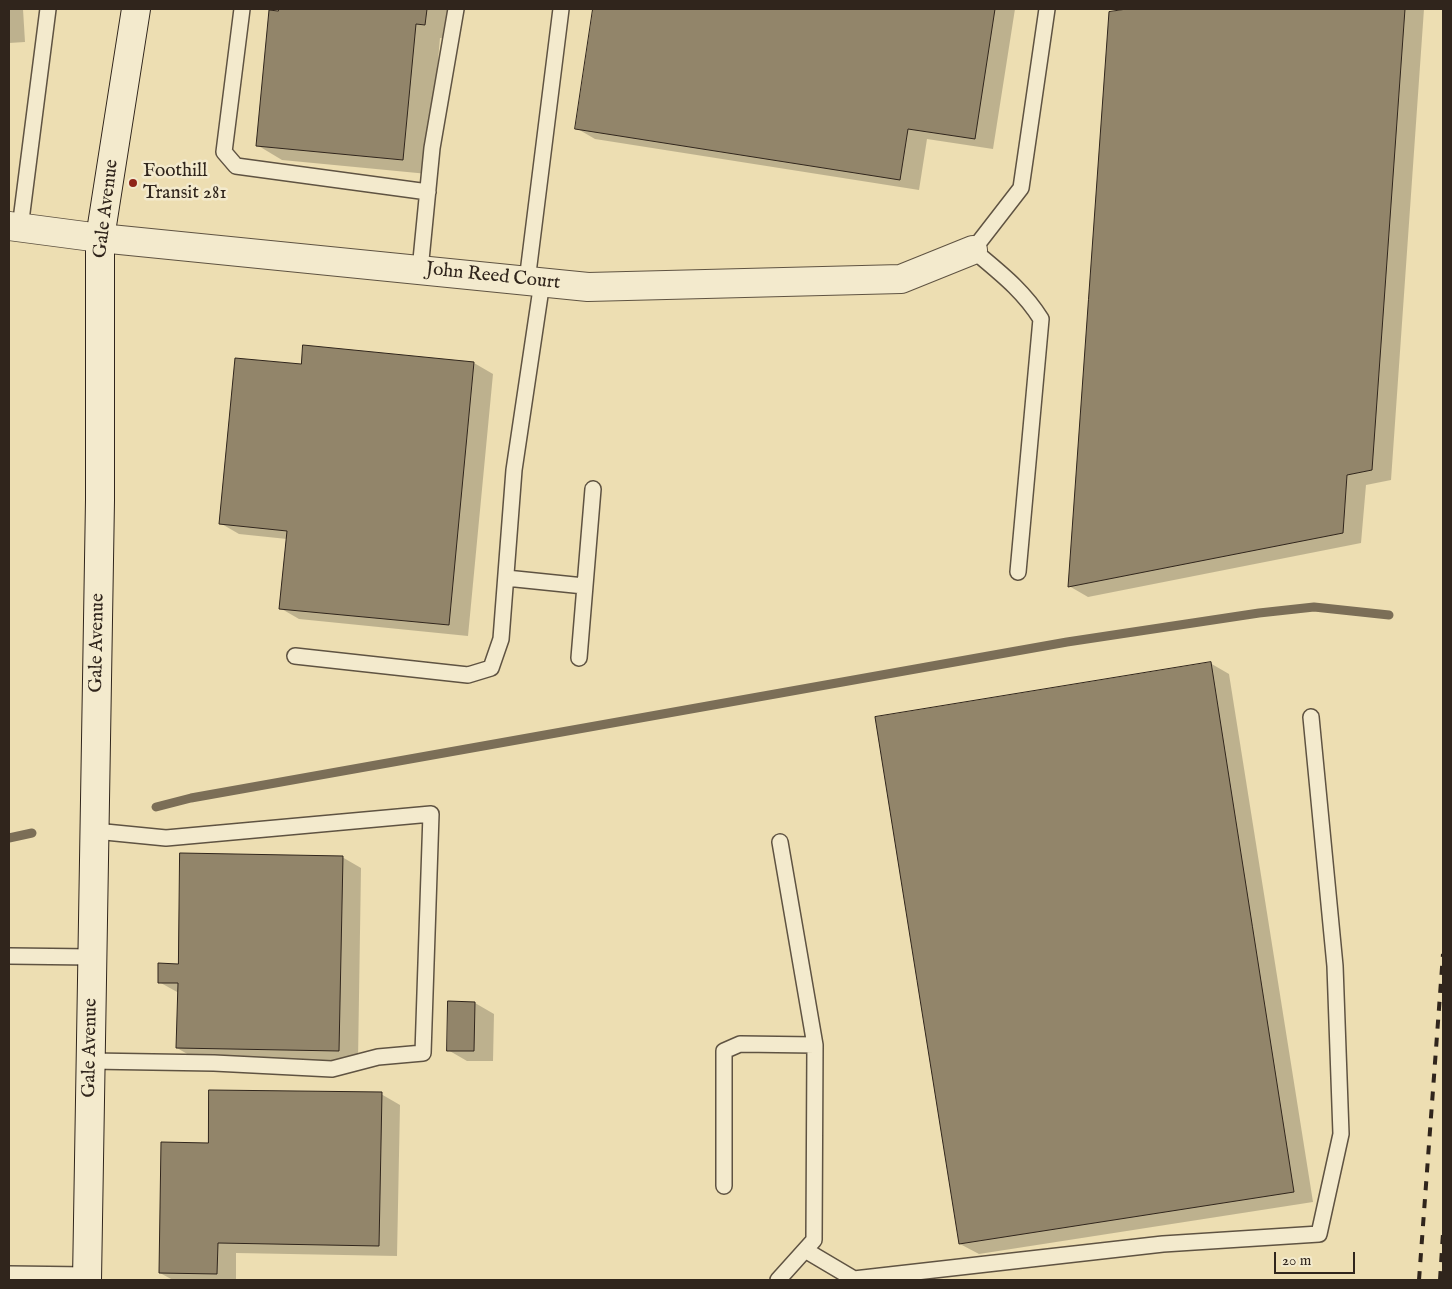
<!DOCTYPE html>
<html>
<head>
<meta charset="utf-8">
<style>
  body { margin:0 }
  #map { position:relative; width:1452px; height:1289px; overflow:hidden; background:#eddeb2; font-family:"IM FELL English",serif }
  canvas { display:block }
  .frame { position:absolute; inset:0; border:10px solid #30251c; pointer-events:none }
  .scale { position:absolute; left:1274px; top:1252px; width:81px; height:22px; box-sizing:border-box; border:2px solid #30251c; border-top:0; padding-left:6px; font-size:15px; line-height:18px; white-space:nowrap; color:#30251c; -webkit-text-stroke:4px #f3eacd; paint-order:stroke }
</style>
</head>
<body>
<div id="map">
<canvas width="1452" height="1289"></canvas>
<div class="frame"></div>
<div class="scale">20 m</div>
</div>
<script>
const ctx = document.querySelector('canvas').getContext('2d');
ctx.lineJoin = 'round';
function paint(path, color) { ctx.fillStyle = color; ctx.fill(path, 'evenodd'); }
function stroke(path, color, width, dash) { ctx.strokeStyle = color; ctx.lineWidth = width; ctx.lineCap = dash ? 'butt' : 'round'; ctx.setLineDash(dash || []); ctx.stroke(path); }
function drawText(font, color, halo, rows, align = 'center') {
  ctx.font = font + ' "IM FELL English",serif'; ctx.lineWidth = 5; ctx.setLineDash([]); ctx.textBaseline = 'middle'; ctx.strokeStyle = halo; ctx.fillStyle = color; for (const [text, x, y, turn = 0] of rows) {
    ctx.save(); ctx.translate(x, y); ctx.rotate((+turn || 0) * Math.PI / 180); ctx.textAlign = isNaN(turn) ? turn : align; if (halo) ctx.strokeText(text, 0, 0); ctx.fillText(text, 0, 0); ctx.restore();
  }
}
const shadow = new Path2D(`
  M9,9H23L25,42L9,43Z
  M280,9H453L450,39L440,38L428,174L282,160L257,145Z
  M595,9H1015L993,149L927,139L919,190L595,139L576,128Z
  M1133,9H1424L1391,480L1366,485L1361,543L1088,597L1069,586L1111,13Z
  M304,346L474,363L493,374L468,636L299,619L280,608L287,539L239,534L220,523L303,366Z
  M1210,663L1229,674L1313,1202L979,1254L960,1244Z
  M342,857L361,868L358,1061L196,1059L177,1048L179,993L159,982L180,965Z
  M449,1003H475L494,1014L493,1061H467L448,1050Z
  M381,1094L400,1105L397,1256L236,1253V1280H173L160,1273L209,1144Z`);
const stream = new Path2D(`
  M156,807L191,798L1067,642L1259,613L1314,607L1389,615
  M9,838L32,833`);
const building = new Path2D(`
  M279,9H427L425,25L416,24L403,160L256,146L269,10L278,11Z
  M593,9H995L975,139L908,129L900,180L575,129Z
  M1127,9H1405L1372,470L1347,475L1343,533L1068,587L1109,12Z
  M303,345L474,362L449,625L279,609L287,531L219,524L235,358L301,364Z
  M1211,662L1294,1192L959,1244L875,717Z
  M180,853L343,856L339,1051L176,1048L178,983H158V963L178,964Z
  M448,1001L475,1002L474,1051H447Z
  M209,1090L382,1092L379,1246L218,1243L217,1274L159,1273L161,1142L208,1143Z`);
const service = new Path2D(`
  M242,9L224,152L236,166L428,192
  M20,228L48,9
  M420,270L432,148L456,9
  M527,281L561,9
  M1018,572L1041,319C1023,290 999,272 973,250L1021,188L1047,9
  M506,578L584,586
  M295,656L468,675L491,668L501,639L514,470L542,282
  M579,658L593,489
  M9,956L92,957
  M91,1061L214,1063L332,1069L378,1057L423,1053L431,814L166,838L95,831
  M724,1186V1051L740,1044L815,1045
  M805,1250L854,1279L1163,1244L1319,1234L1341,1134L1335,966L1311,717
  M9,1274L87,1275
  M778,1280L814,1240L815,1045L780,842`);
const minor = new Path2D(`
  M9,226L100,238L588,287L901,279L973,250`);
const secondary = new Path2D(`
  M87,1280L100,500V238L136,9`);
const rail = new Path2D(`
  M1419,1280L1443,954
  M1440,1280L1443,1233`);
const markers = [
  [133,183,5,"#8f2418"]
];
const poiNames = [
  ["Foothill",143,172],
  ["Transit 281",143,194]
];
const streetNames = [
  ["Gale Avenue",107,209,-83],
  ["John Reed Court",493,277,6],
  ["Gale Avenue",98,643,-89],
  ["Gale Avenue",91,1048,-89]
];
paint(shadow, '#0003');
stroke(stream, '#7b6e57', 9);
paint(building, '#92856a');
stroke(building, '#30251c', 1);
stroke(service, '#5f5342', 18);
stroke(minor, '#5f5342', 30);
stroke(secondary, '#30251c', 30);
stroke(service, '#f3eacd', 15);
stroke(minor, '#f3eacd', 28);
stroke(secondary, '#f3eacd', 28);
stroke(rail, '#30251c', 4, [9, 9]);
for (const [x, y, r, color] of markers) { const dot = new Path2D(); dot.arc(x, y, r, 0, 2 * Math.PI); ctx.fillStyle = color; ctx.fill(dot); stroke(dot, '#f3eacd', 2); }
drawText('19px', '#30251c', '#f3eacd', poiNames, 'left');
drawText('19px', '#30251c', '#f3eacd', streetNames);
</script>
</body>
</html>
